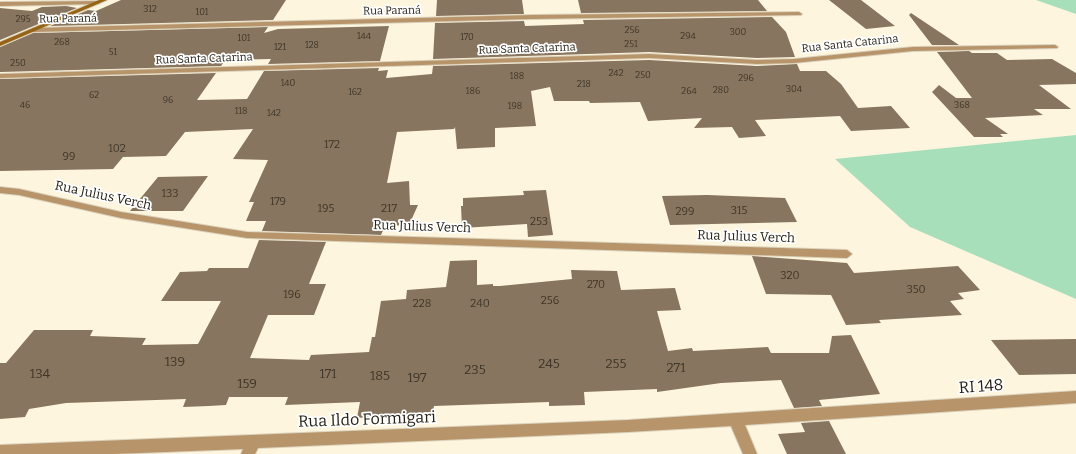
<!DOCTYPE html>
<html>
<head>
<meta charset="utf-8">
<style>
  body { margin:0 }
  canvas { display:block; background:#fef5de }
</style>
</head>
<body>
<canvas width="1076" height="454"></canvas>
<script>
const ctx = document.querySelector('canvas').getContext('2d');
ctx.lineJoin = 'round';
function paint(path, color) { ctx.fillStyle = color; ctx.fill(path, 'evenodd'); }
function stroke(path, color, width, dash) { ctx.strokeStyle = color; ctx.lineWidth = width; ctx.lineCap = dash ? 'butt' : 'round'; ctx.setLineDash(dash || []); ctx.stroke(path); }
function drawText(font, color, halo, rows, align = 'center') {
  ctx.font = font + ' Bitter,serif'; ctx.lineWidth = 3.5; ctx.setLineDash([]); ctx.textBaseline = 'middle'; ctx.strokeStyle = halo; ctx.fillStyle = color; for (const [text, x, y, turn = 0] of rows) {
    ctx.save(); ctx.translate(x, y); ctx.rotate((+turn || 0) * Math.PI / 180); ctx.textAlign = isNaN(turn) ? turn : align; if (halo) ctx.strokeText(text, 0, 0); ctx.fillText(text, 0, 0); ctx.restore();
  }
}
const green = new Path2D(`
  M1036,0H1076V14Z
  M1076,135V299L910,227L835,159Z`);
const building = new Path2D(`
  M121,0H286L273,20L50,26L88,10L96,11Z
  M437,0H522L524,14L436,16Z
  M578,0H758L767,11L581,13Z
  M829,0H861L895,26L866,29Z
  M66,6L77,8L0,40V8L32,11L42,7Z
  M911,13L959,45H932L909,15Z
  M772,17L786,32L795,57L757,58L649,52L433,59L435,23L524,21L525,26L584,24L583,20Z
  M389,26L380,61L268,64L271,59L225,60L221,66L0,72V47L33,33L268,27L264,33L278,29Z
  M969,51L972,53H997L1007,60L1052,59L1076,73V84L1039,85L1071,109H1034L1043,115L985,118L1008,134H1000L1003,137H974L932,92L939,85L956,98H972L937,52Z
  M649,60L757,66L797,64L800,71H826L841,84L858,108L891,106L910,128L851,131L840,116L755,120L766,136L739,138L732,127L694,128L702,118L648,121L640,102L590,103L589,101H554L550,87L531,91L536,126L495,128V147L457,149L455,127L454,129L397,132L387,183L409,181L410,205H418L409,225L385,226L381,235L262,231L266,221H246L254,202H249L268,160L233,159L253,129L185,132L166,156L123,157L113,169L0,171V79L216,73L197,100L247,99L264,71L379,68L378,71L388,70L386,78L432,74L433,66Z
  M208,176L183,211H130L158,177Z
  M546,190L553,235L528,237L527,224L462,228L461,206H463V198L524,195L523,191Z
  M707,195L785,198L797,222L670,225L662,196Z
  M259,240L326,242L309,284H326L314,315H268L250,358L309,360L311,355L369,352L372,337H375L381,301L406,299L407,290L446,287L450,261L477,260V285L493,284V286H500L572,279L571,270L617,271L621,290L675,288L681,310L657,311L668,351L692,348L693,351L768,347L771,353H829L832,336L851,335L880,394L819,400L822,406L794,408L781,380L721,383L657,392V389L584,392L585,405L549,406V402L434,406L433,412L357,418L360,402L285,405L288,397H229L226,405L209,406L183,407L186,399L66,403L29,409L25,417L0,419V363H6L34,330H93L90,336L146,338L142,345L198,344L221,301H161L180,272L207,271L209,268H248Z
  M752,256L847,263L854,273L958,266L980,290L958,293L964,299L950,301L962,315L879,320L881,323L846,325L831,295L766,294Z
  M1076,339V374L1019,375L991,340Z
  M829,421L846,454H787L778,434L805,432L801,423Z`);
const minor = new Path2D(`
  M100,1V3L98,4L0,6V2Z
  M799,12L802,14L801,15L532,19L33,32L30,30L33,28L532,15Z
  M1055,45L1058,47L1057,48L913,51L794,63L757,64L649,58L0,78V74L649,54L757,60L794,59L913,47Z
  M0,187L19,189L121,212L247,232L847,250L852,254L847,258L247,238L121,218L19,195L0,193Z
  M1076,391V403L745,425L757,454H743L731,426L628,432L258,448L255,454H241L243,449L113,454H0V445L628,420Z`);
const secondary = new Path2D(`
  M99,0H107L0,46V42Z`);
const farNumbernames = [
  ["312",150,9],
  ["101",202,12],
  ["295",23,19],
  ["256",632,30],
  ["300",738,32],
  ["144",364,36],
  ["294",688,36],
  ["170",467,37],
  ["101",244,38],
  ["268",62,42],
  ["251",631,44],
  ["128",312,45],
  ["121",280,47],
  ["51",113,52],
  ["250",18,63],
  ["242",616,73],
  ["250",643,75],
  ["188",517,76],
  ["296",746,78],
  ["140",288,83],
  ["218",584,84],
  ["304",794,89],
  ["280",721,90],
  ["186",473,91],
  ["264",689,91],
  ["162",355,92],
  ["62",94,95],
  ["96",168,100],
  ["46",25,105],
  ["368",962,105],
  ["198",515,106],
  ["118",241,111],
  ["142",274,113]
];
const farStreetnames = [
  ["Rua Paraná",392,11,-1],
  ["Rua Paraná",68,19,-1],
  ["Rua Santa Catarina",850,44,-6],
  ["Rua Santa Catarina",527,49,-2],
  ["Rua Santa Catarina",204,59,-2]
];
const numberNames = [
  ["172",332,145],
  ["102",117,149],
  ["99",69,157],
  ["133",170,194],
  ["179",278,202],
  ["195",326,209],
  ["217",389,209],
  ["315",739,211],
  ["299",685,212],
  ["253",539,222],
  ["320",790,276],
  ["270",596,285],
  ["350",916,290],
  ["196",292,295],
  ["256",550,301],
  ["228",422,304],
  ["240",480,304]
];
const streetNames = [
  ["Rua Julius Verch",103,196,12],
  ["Rua Julius Verch",422,227,2],
  ["Rua Julius Verch",746,237,2]
];
const nearNumbernames = [
  ["139",175,362],
  ["245",549,364],
  ["255",616,364],
  ["271",676,368],
  ["235",475,370],
  ["134",40,374],
  ["171",328,374],
  ["185",380,376],
  ["197",417,378],
  ["159",247,384]
];
const nearStreetnames = [
  ["RI 148",981,387,-4],
  ["Rua Ildo Formigari",367,420,-2]
];
paint(green, '#a8dfbb');
paint(building, '#88755f');
stroke(minor, '#dbd3be', 2);
stroke(secondary, '#dbd3be', 2);
paint(minor, '#b79469');
paint(secondary, '#976416');
drawText('9px', '#3e3628', null, farNumbernames);
drawText('11px', '#252116', '#fff', farStreetnames);
drawText('11px', '#3e3628', null, numberNames);
drawText('13px', '#252116', '#fff', streetNames);
drawText('13px', '#3e3628', null, nearNumbernames);
drawText('16px', '#252116', '#fff', nearStreetnames);
</script>
</body>
</html>
